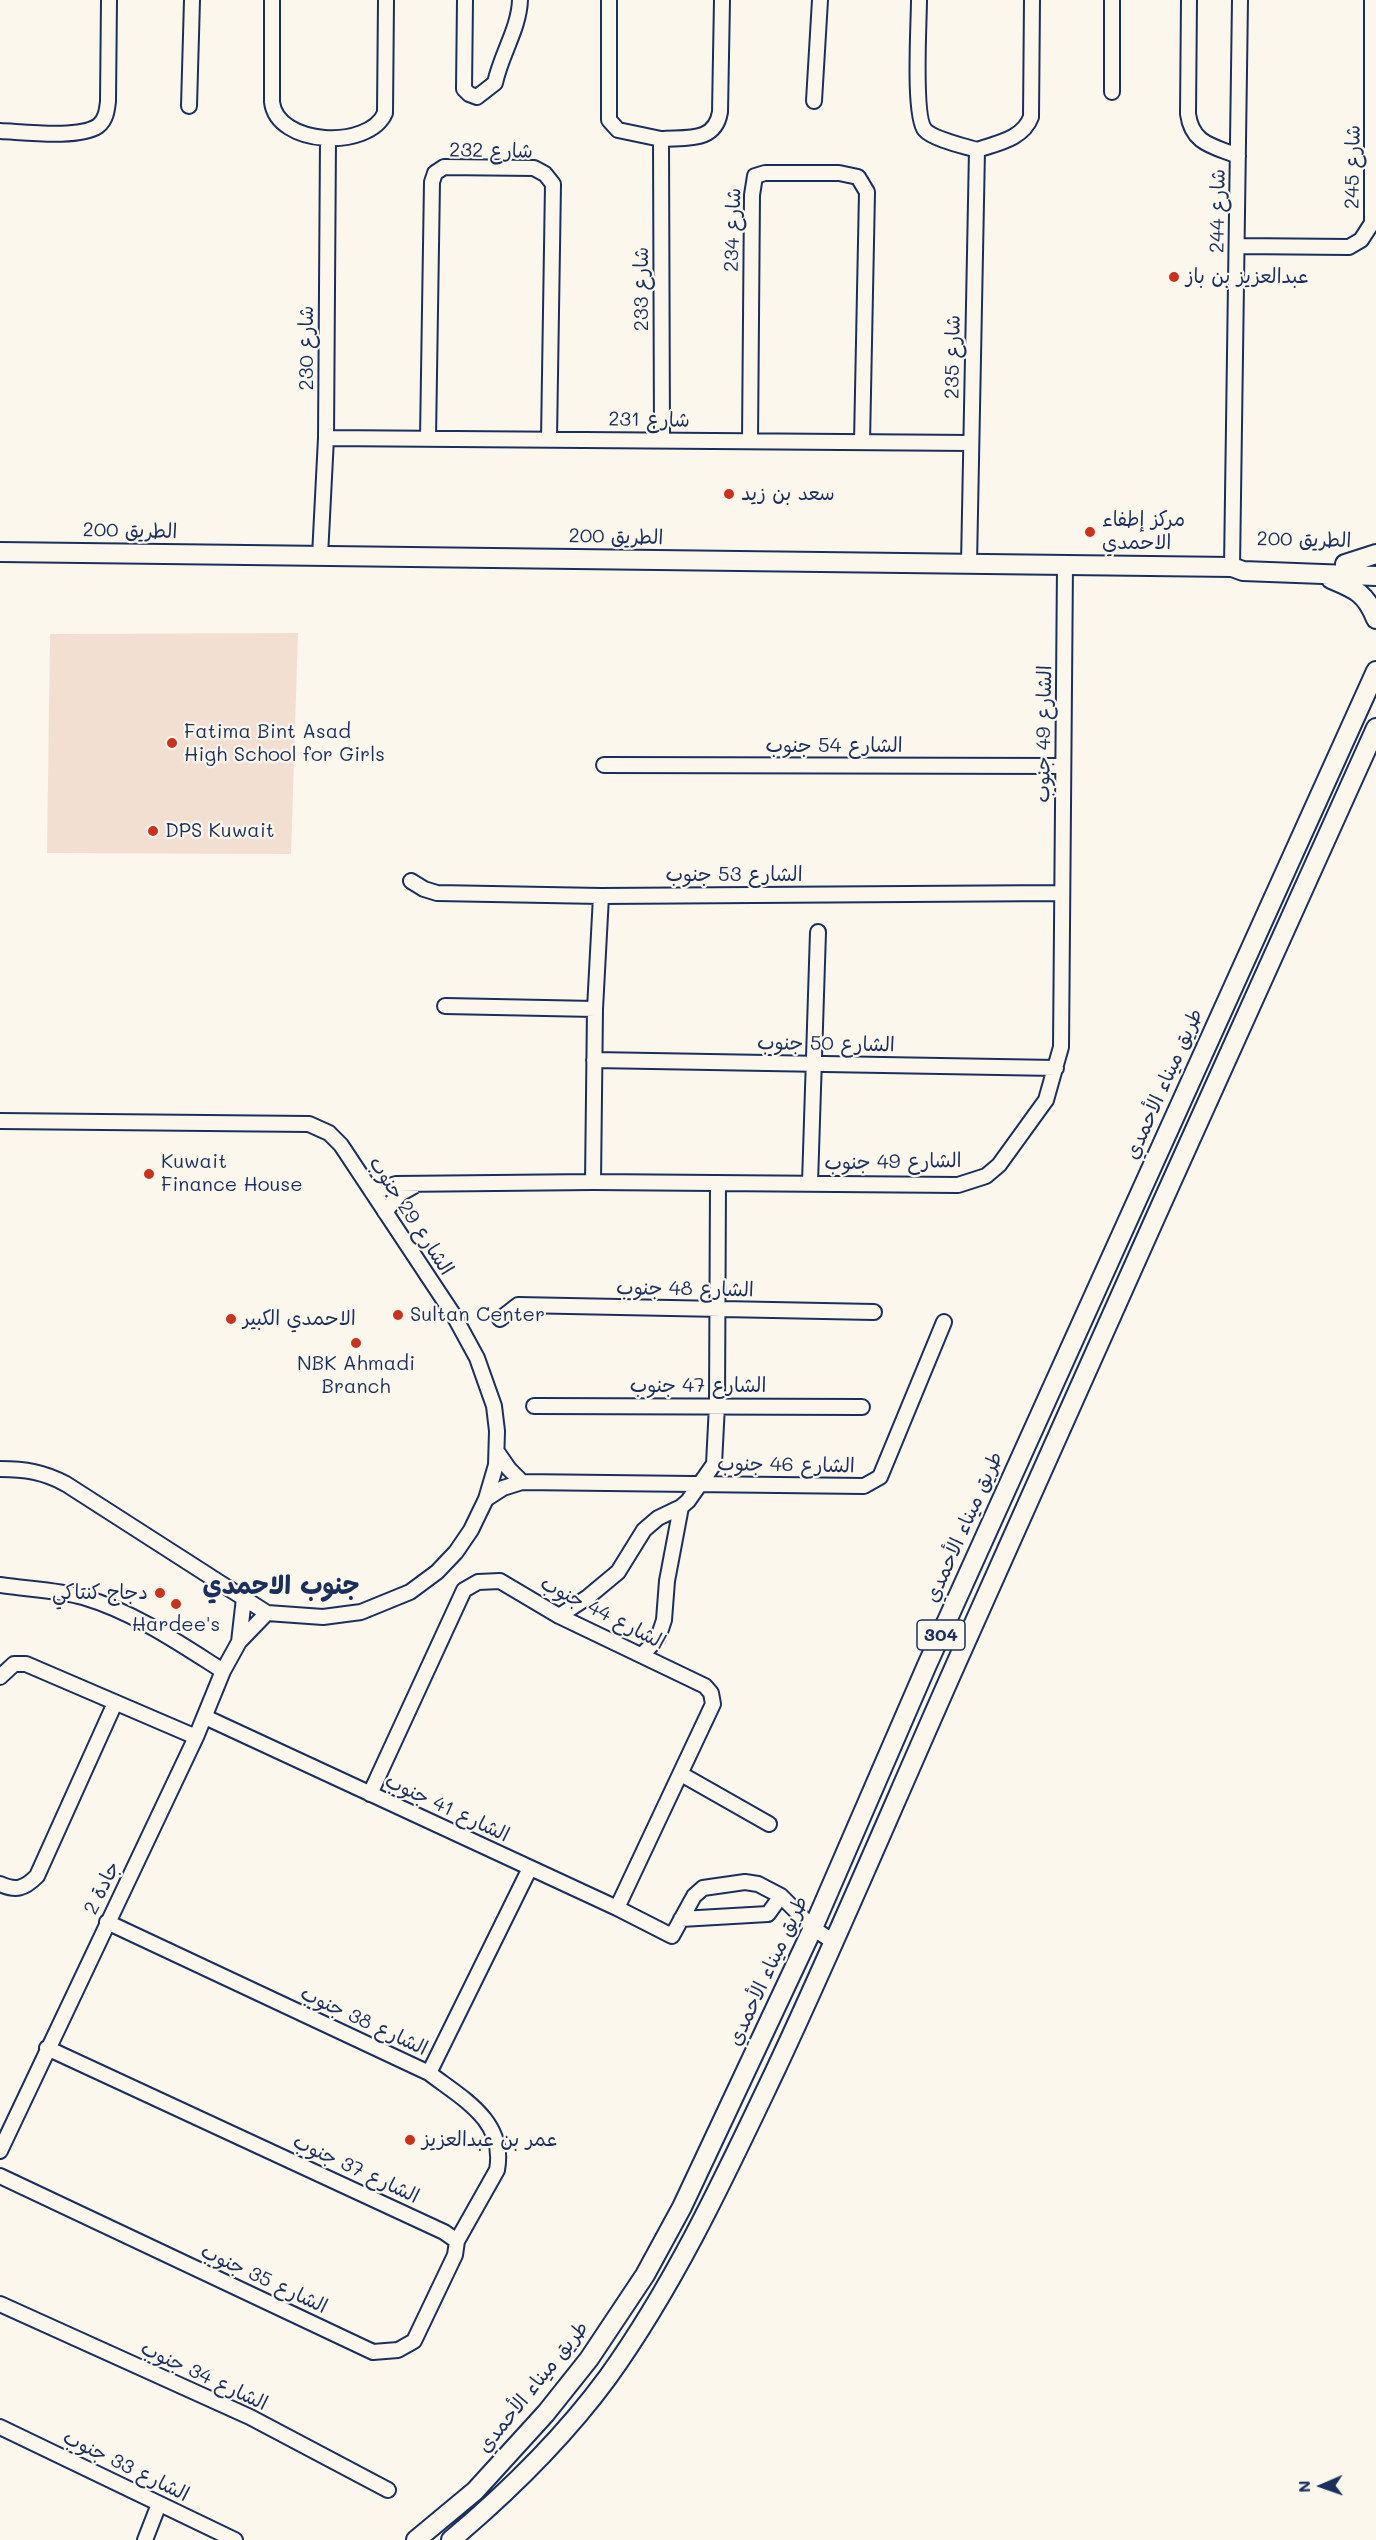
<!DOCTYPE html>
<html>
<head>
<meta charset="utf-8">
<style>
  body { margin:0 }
  #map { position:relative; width:1376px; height:2540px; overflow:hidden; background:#fbf7ec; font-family:Mali,sans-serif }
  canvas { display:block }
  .north { position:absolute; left:1292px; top:2456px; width:60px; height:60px; -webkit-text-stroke:4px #fbf7ec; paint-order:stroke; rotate:268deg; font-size:16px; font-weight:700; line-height:24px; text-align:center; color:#1b2f5e }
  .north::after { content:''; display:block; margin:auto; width:21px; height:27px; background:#1b2f5e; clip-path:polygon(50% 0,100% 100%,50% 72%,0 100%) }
</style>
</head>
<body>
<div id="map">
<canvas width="1376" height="2540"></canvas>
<div class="north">N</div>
</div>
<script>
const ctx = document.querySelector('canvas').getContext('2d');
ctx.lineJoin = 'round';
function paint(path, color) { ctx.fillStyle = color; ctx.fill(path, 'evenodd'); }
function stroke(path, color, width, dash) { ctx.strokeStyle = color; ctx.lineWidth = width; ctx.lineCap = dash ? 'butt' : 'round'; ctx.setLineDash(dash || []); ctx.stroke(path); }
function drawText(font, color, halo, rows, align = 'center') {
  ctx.font = font + ' Mali,"Playpen Sans Arabic",sans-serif'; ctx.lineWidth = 4.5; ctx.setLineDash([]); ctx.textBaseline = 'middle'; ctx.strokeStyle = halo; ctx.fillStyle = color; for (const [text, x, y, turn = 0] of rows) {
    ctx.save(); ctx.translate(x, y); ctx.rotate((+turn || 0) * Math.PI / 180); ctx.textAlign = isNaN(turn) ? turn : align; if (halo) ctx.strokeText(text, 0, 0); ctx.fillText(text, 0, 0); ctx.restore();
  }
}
const built = new Path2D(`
  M298,633L291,854L47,853L50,634Z`);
const minor = new Path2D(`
  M272,0V102C277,146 369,150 385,113L386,0
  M465,0L464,89L469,94L477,97L495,83C501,54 519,29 520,0
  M609,0V120L618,130L661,139
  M919,0C919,23 913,116 925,130C933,139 964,146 977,150C997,143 1023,139 1031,117L1032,0
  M1112,0V92
  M1189,0L1188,114C1192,144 1213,146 1238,156
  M814,101L820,0
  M189,106L192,0
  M0,131C24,132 79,139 98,126C106,120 107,110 108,101L109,0
  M1237,246L1349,247L1361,240L1372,223V0
  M326,438L971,443
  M428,438L432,182L435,173L444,167L534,168L545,174L553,184L549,439
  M662,439L661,139C686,137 715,143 720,112L722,0
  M750,441L752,195L755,176L765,173H839L858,177L867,192L862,442
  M320,556L326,438L328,140
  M969,564L977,150
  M1232,567L1240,0
  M604,765L1063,766
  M411,881L424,889L437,893L601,896L1061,893
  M445,1006L595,1009
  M594,1060L1056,1068
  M0,1121L309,1124L329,1133L341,1145L453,1314L477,1358L494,1406L497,1431L496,1465L486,1499L471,1530L456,1552L437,1572L410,1592L361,1612L323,1617L267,1613L66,1484C44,1472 25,1469 0,1469
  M593,1182L595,1009L601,896
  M810,1183L818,932
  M372,1192L396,1184L593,1182L958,1185L986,1176L999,1165L1046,1100L1061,1047L1065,565
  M385,1212L400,1194L414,1186
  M500,1319L518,1305L874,1312
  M534,1406L862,1407
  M498,1453L509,1469L522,1482
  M486,1499L503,1488L522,1482L864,1486L880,1477L944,1322
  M0,1585C26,1589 58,1590 83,1597C134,1612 179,1643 223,1671
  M559,1616L588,1597L618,1572L644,1530L658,1518L681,1507L688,1501L714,1464L717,1405L718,1183
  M239,1642L244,1598
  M642,1655L658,1638L664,1620L667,1581L681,1507
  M0,1677L14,1664H26L196,1737
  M205,1717L617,1908L672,1936L694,1896L703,1888L745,1882L758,1884L781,1896L813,1928L835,1943
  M681,1774L769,1824
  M370,1794L464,1590L478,1582L500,1581L559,1616L705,1686L711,1693L713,1704L617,1908
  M0,1884C16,1891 24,1889 37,1876L115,1703
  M681,1919L768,1914L781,1896
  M107,1922L429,2073L530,1868
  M47,2048L444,2232L457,2241
  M0,2151L196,1737L223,1671L239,1642L267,1613
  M0,2176L373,2352L398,2350L414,2341L455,2255L457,2241L497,2170C506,2121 463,2099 429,2073
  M0,2304L250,2417L388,2490
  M0,2427L235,2540
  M145,2540L159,2504`);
const major = new Path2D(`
  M0,552L1232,567L1243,571L1376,576
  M1345,564L1376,554
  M1331,579C1355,589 1366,593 1376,619
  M416,2540L475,2491L546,2413L589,2359L645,2275L682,2207L813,1928L927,1665L1376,671
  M451,2540C508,2492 564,2437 608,2377C676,2282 725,2176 775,2071C838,1937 895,1801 955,1666C1094,1353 1235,1040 1376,728`);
const markers = [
  [1174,277,6,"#c8321e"],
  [729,494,6,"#c8321e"],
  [1090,532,6,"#c8321e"],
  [172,743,6,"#c8321e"],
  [153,831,6,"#c8321e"],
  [149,1174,6,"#c8321e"],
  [398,1315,6,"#c8321e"],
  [231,1319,6,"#c8321e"],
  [356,1343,6,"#c8321e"],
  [160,1593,6,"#c8321e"],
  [176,1604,6,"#c8321e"],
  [410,2140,6,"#c8321e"]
];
const shields = [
  [941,1635,48]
];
const shieldNames = [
  ["304",941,1635]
];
const streetNames = [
  ["شارع 232",491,151,1],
  ["شارع 245",1353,167,-89],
  ["شارع 244",1218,211,-89],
  ["شارع 234",733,230,-88],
  ["شارع 233",642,289,-90],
  ["شارع 230",307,348,-90],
  ["شارع 235",953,357,-89],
  ["شارع 231",649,420,1],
  ["الطريق 200",130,531,1],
  ["الطريق 200",616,537,1],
  ["الطريق 200",1304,540,1],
  ["الشارع 49 جنوب",1044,734,-89],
  ["الشارع 54 جنوب",834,746],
  ["الشارع 53 جنوب",734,875],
  ["الشارع 50 جنوب",826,1044,1],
  ["طريق ميناء الأحمدي",1164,1084,-66],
  ["الشارع 49 جنوب",893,1162,-1],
  ["الشارع 29 جنوب",411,1216,57],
  ["الشارع 48 جنوب",685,1289,1],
  ["الشارع 47 جنوب",698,1386],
  ["الشارع 46 جنوب",786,1465,1],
  ["طريق ميناء الأحمدي",964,1527,-66],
  ["الشارع 44 جنوب",603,1613,27],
  ["الشارع 41 جنوب",447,1808,25],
  ["جادة 2",102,1888,-64],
  ["طريق ميناء الأحمدي",768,1971,-65],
  ["الشارع 38 جنوب",364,2021,25],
  ["الشارع 37 جنوب",356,2169,25],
  ["الشارع 35 جنوب",264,2279,25],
  ["الشارع 34 جنوب",204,2376,25],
  ["طريق ميناء الأحمدي",533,2387,-51],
  ["الشارع 33 جنوب",126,2466,26]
];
const poiNames = [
  ["عبدالعزيز بن باز",1186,277],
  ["سعد بن زيد",741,494],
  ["مركز إطفاء",1102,520],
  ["الاحمدي",1102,543],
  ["Fatima Bint Asad",184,732],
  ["High School for Girls",184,755],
  ["DPS Kuwait",165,831],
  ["Kuwait",161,1162],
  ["Finance House",161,1185],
  ["Sultan Center",410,1315],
  ["الاحمدي الكبير",243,1319],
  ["NBK Ahmadi",356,1364,"center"],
  ["Branch",356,1387,"center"],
  ["دجاج كنتاكي",148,1593,"right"],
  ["Hardee's",176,1625,"center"],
  ["عمر بن عبدالعزيز",422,2140]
];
const districtNames = [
  ["جنوب الاحمدي",281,1586]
];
paint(built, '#f2dfd2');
stroke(minor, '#1b2f5e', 18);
stroke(major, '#1b2f5e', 22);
stroke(minor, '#fbf7ec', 14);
stroke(major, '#fbf7ec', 18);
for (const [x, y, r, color] of markers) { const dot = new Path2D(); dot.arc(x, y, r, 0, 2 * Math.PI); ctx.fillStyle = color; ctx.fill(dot); stroke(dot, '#fbf7ec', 2); }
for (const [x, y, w] of shields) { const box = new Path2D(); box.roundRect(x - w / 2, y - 15, w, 30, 4.5); ctx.fillStyle = '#fbf7ec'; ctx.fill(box); stroke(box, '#1b2f5e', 1.5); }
drawText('bold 18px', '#1b2f5e', null, shieldNames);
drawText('20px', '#1b2f5e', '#fbf7ec', streetNames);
drawText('20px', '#1b2f5e', '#fbf7ec', poiNames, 'left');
drawText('bold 26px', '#1b2f5e', '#fbf7ec', districtNames);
</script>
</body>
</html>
